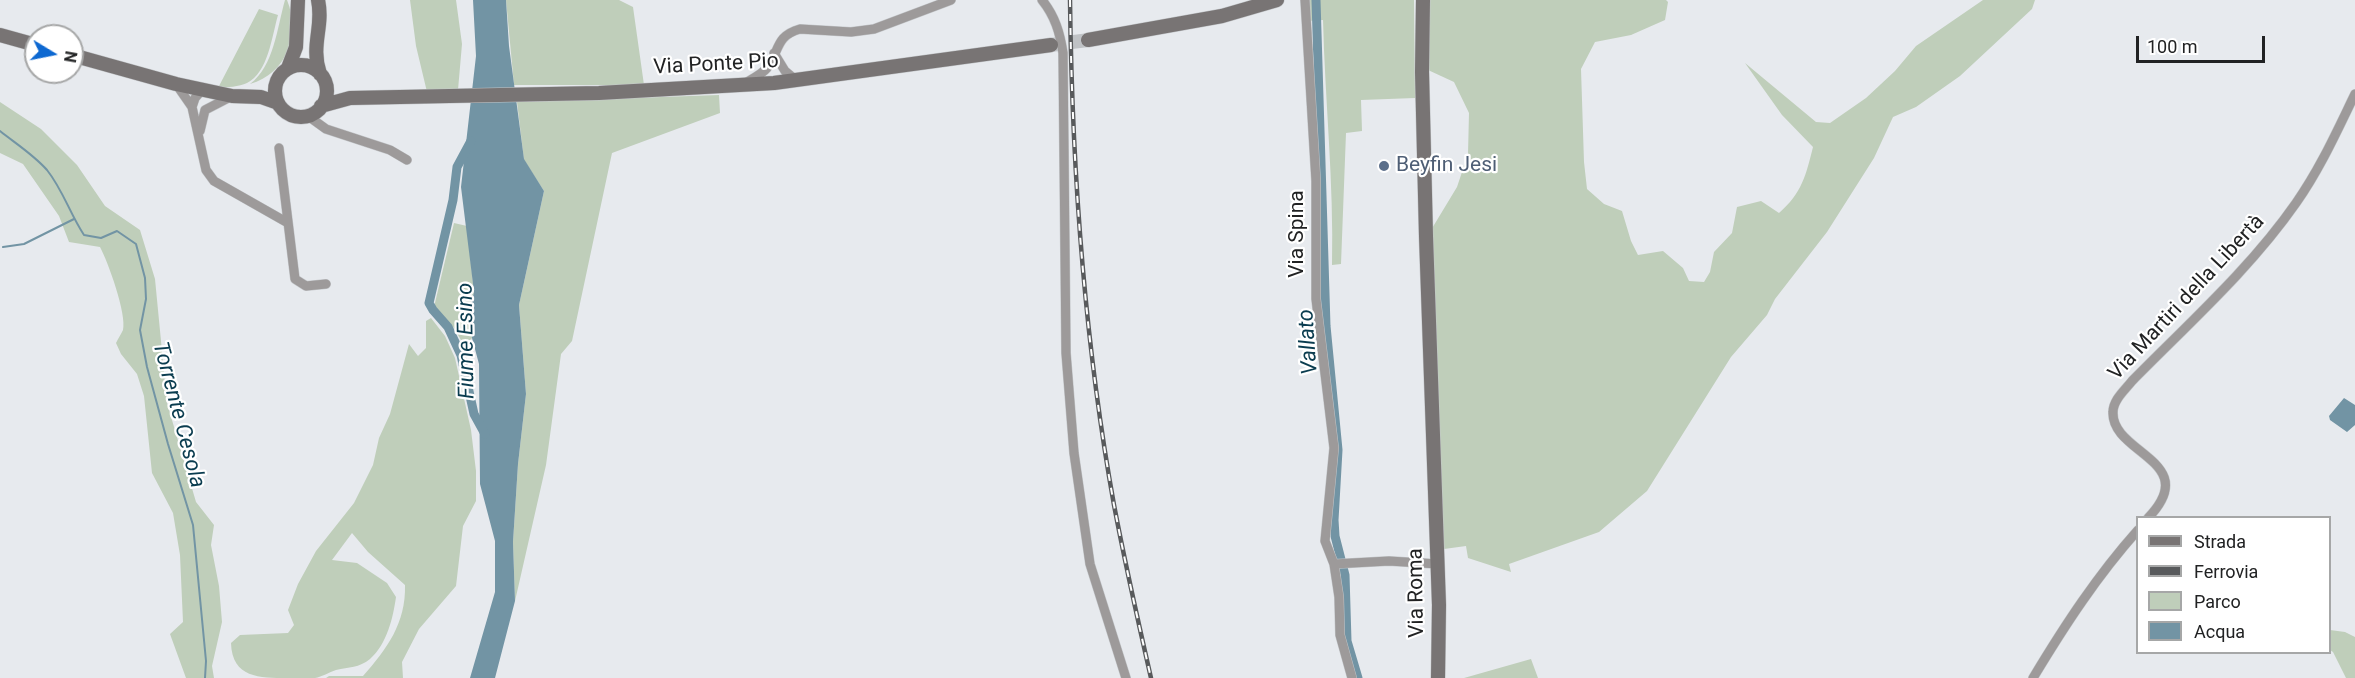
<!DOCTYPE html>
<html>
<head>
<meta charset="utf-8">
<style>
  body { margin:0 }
  #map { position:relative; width:2355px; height:678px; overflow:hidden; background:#e7eaee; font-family:Roboto,sans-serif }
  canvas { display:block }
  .legend { position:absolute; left:2136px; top:516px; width:195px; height:138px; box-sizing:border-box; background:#fff; border:2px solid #a6a7a7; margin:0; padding:8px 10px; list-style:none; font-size:18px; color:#212223 }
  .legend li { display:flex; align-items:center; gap:12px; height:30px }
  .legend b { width:30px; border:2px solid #a6a7a7 }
  .north { position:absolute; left:24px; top:24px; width:60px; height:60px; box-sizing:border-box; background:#fff; border:2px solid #a6a7a7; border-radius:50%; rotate:100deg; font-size:16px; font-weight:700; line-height:24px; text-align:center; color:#212223 }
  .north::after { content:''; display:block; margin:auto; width:21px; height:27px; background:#0d68d1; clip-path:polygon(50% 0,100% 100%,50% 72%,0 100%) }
  .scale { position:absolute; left:2136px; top:36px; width:129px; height:27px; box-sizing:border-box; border:3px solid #212223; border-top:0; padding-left:8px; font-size:18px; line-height:21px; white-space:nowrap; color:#212223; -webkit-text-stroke:4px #fff; paint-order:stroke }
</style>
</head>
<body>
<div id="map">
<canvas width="2355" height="678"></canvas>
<ul class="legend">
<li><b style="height:8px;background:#787474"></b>Strada</li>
<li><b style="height:8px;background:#585a5c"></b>Ferrovia</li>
<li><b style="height:16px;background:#bfceba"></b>Parco</li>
<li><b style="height:16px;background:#7294a4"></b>Acqua</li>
</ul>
<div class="north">N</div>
<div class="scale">100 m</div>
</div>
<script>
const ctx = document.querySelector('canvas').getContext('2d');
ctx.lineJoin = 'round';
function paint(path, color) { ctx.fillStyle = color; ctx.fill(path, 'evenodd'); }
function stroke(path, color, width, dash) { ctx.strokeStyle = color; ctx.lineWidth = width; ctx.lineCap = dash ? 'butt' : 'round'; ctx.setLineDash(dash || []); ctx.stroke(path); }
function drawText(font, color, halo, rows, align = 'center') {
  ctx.font = font + ' Roboto,sans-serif'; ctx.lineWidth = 4.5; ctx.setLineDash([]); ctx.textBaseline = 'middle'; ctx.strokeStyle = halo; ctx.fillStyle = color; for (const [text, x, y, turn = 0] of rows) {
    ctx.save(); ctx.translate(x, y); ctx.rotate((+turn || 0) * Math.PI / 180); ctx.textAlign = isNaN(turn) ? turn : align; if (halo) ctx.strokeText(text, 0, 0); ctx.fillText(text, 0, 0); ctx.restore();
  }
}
const green = new Path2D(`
  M285,0H287C301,35 287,73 250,84C274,66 277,28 285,0Z
  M410,0H456L462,44L458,90L427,92L416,46Z
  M506,0H619L633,7L644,85H514Z
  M1310,0H1414L1415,98L1361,100L1362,131L1346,133L1341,264L1332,265C1334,183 1325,102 1323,20L1308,21Z
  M1430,0H1666L1668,2L1665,20L1631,35L1595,42L1581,69L1584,162L1587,189L1604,204L1622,211L1631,241L1638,255L1663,251L1683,268L1689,281L1704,282L1710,272L1714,252L1732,233L1737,207L1761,201L1779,213C1802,193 1806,175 1813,147L1782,115L1745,63L1816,122L1830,123L1866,98L1895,71L1916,46L1983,0H2035L2032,9L1960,76L1916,107L1893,117L1874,158L1827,232L1775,299L1767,315L1731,357L1647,491L1599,532L1509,564L1511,572L1468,558L1466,546L1444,549L1431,230L1457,187L1468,154L1469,113L1454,82L1428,70Z
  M259,9L278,15C272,36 268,73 247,83C239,87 227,87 218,88Z
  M719,95L720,113L612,153L572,341L561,354L546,465L515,601L513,542L518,464L526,394L519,305L544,191L524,160L517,102Z
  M0,102L41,129L77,165L105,206L140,230L155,279L167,403L196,502L214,525L211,545L219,586L222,622L212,666L214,678H186L170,634L183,622L180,555L173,513L152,473L144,396L137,374L121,354L116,343C118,339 121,334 123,330C127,314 108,262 100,247L69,242L59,216L23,164L0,153Z
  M454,223L467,226L474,292L469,313L472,338L465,347L454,328L434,307Z
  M431,318L445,336L455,358L471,430L476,471V501L463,526L456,586L419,629L402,662L403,678H326L329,676H363C387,649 406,623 405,585L368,552L352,533L332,560L357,563L387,583L396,597C393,618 387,644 370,659C359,668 349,667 336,670C329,672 322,677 315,678C306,678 296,678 287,678C260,678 232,678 231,643L240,635L288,633L294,625L288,610L298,584L316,551L354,503L373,465L379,438L390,414L409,344L418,356L426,348V321Z
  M2330,630L2345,632L2355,637V678H2346L2333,652L2330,650Z
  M1531,659L1538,678H1464Z`);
const water = new Path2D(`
  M473,0H506L509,46L524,159L544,191L519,305L526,394L518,464L513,542L515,601L495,678H470L495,592V541L480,484L479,364L472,338L469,313L474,292L461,187L476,56Z
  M2344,398L2355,405V425L2347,432L2330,420L2329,416Z`);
const stream = new Path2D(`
  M0,131C15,143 34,155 47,170C63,190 70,214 84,235L101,238L117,231L136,244L145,278L146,299L140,330L147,367L168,444L193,525L206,661L205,678
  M3,247L24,244L74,219`);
const canal = new Path2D(`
  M1316,0L1326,326L1338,450L1334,520L1335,536L1345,575L1347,641L1358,678
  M471,141L457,167L453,200L429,303L433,310L448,327L461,355L474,414L485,434`);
const secondaryTunnel = new Path2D(`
  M1051,45L1088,40`);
const minor = new Path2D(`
  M1042,0C1055,16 1060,33 1063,53L1066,353L1074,453L1090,564L1126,678
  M1305,0L1316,181V299L1334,448L1325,541L1334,564L1339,597L1340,635L1352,678
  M774,53L785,71L797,81
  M747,82C754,78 762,74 767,68C780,51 775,36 800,29L851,32L874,29L951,0
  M176,84L192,107
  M202,90L195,98L192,107L206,170L214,181L288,223
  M308,116L326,129L390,150L407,160
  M200,131L205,110L232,96
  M279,148L295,279L306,286L326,284
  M2148,518C2203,461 2111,454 2113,412C2113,400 2125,390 2132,381C2188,324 2250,269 2296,203C2320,169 2337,131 2355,94
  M1334,564L1389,561L1438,564
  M2033,678C2065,625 2097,576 2138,530`);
const secondary = new Path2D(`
  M318,0C324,27 310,45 320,74
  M1423,0L1422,72L1426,236L1439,605L1438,678
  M0,35L36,45
  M1088,40L1222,16L1277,0
  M72,55L176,84L232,96L261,97L278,103
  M275 91a26 26 0 1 1 52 0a26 26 0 1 1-52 0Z
  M288,68L296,47L298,0
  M321,106L350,98L599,93L774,83L1051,45`);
const rail = new Path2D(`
  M1070,0C1072,169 1084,339 1114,505C1125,563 1138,621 1151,678`);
const markers = [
  [1384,166,6,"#5c6f8a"]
];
const streetNames = [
  ["Via Ponte Pio",716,65,-3],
  ["Via Spina",1298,234,-90],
  ["Via Martiri della Libertà",2187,298,-47],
  ["Via Roma",1417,593,-91]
];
const serviceNames = [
  ["Beyfin Jesi",1396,166]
];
const waterNames = [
  ["Fiume Esino",467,341,-91],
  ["Vallato",1309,342,-94],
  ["Torrente Cesola",178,415,75]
];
paint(green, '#bfceba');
paint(water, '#7294a4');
stroke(stream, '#7294a4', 2);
stroke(canal, '#7294a4', 9);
stroke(secondaryTunnel, '#bfc2c5', 14, [14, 7]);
stroke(minor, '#c3c6c9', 10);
stroke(secondary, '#c3c6c9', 15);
stroke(minor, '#9d9a9a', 9);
stroke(secondary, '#787474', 14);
stroke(rail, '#585a5c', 4.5);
stroke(rail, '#fff', 2, [7]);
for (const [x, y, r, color] of markers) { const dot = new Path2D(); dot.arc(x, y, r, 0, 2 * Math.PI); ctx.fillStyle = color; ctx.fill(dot); stroke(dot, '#fff', 2); }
drawText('21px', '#212223', '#fff', streetNames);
drawText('21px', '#4e5e75', '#fff', serviceNames, 'left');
drawText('italic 22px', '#0a3c4f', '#fff', waterNames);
</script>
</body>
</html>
